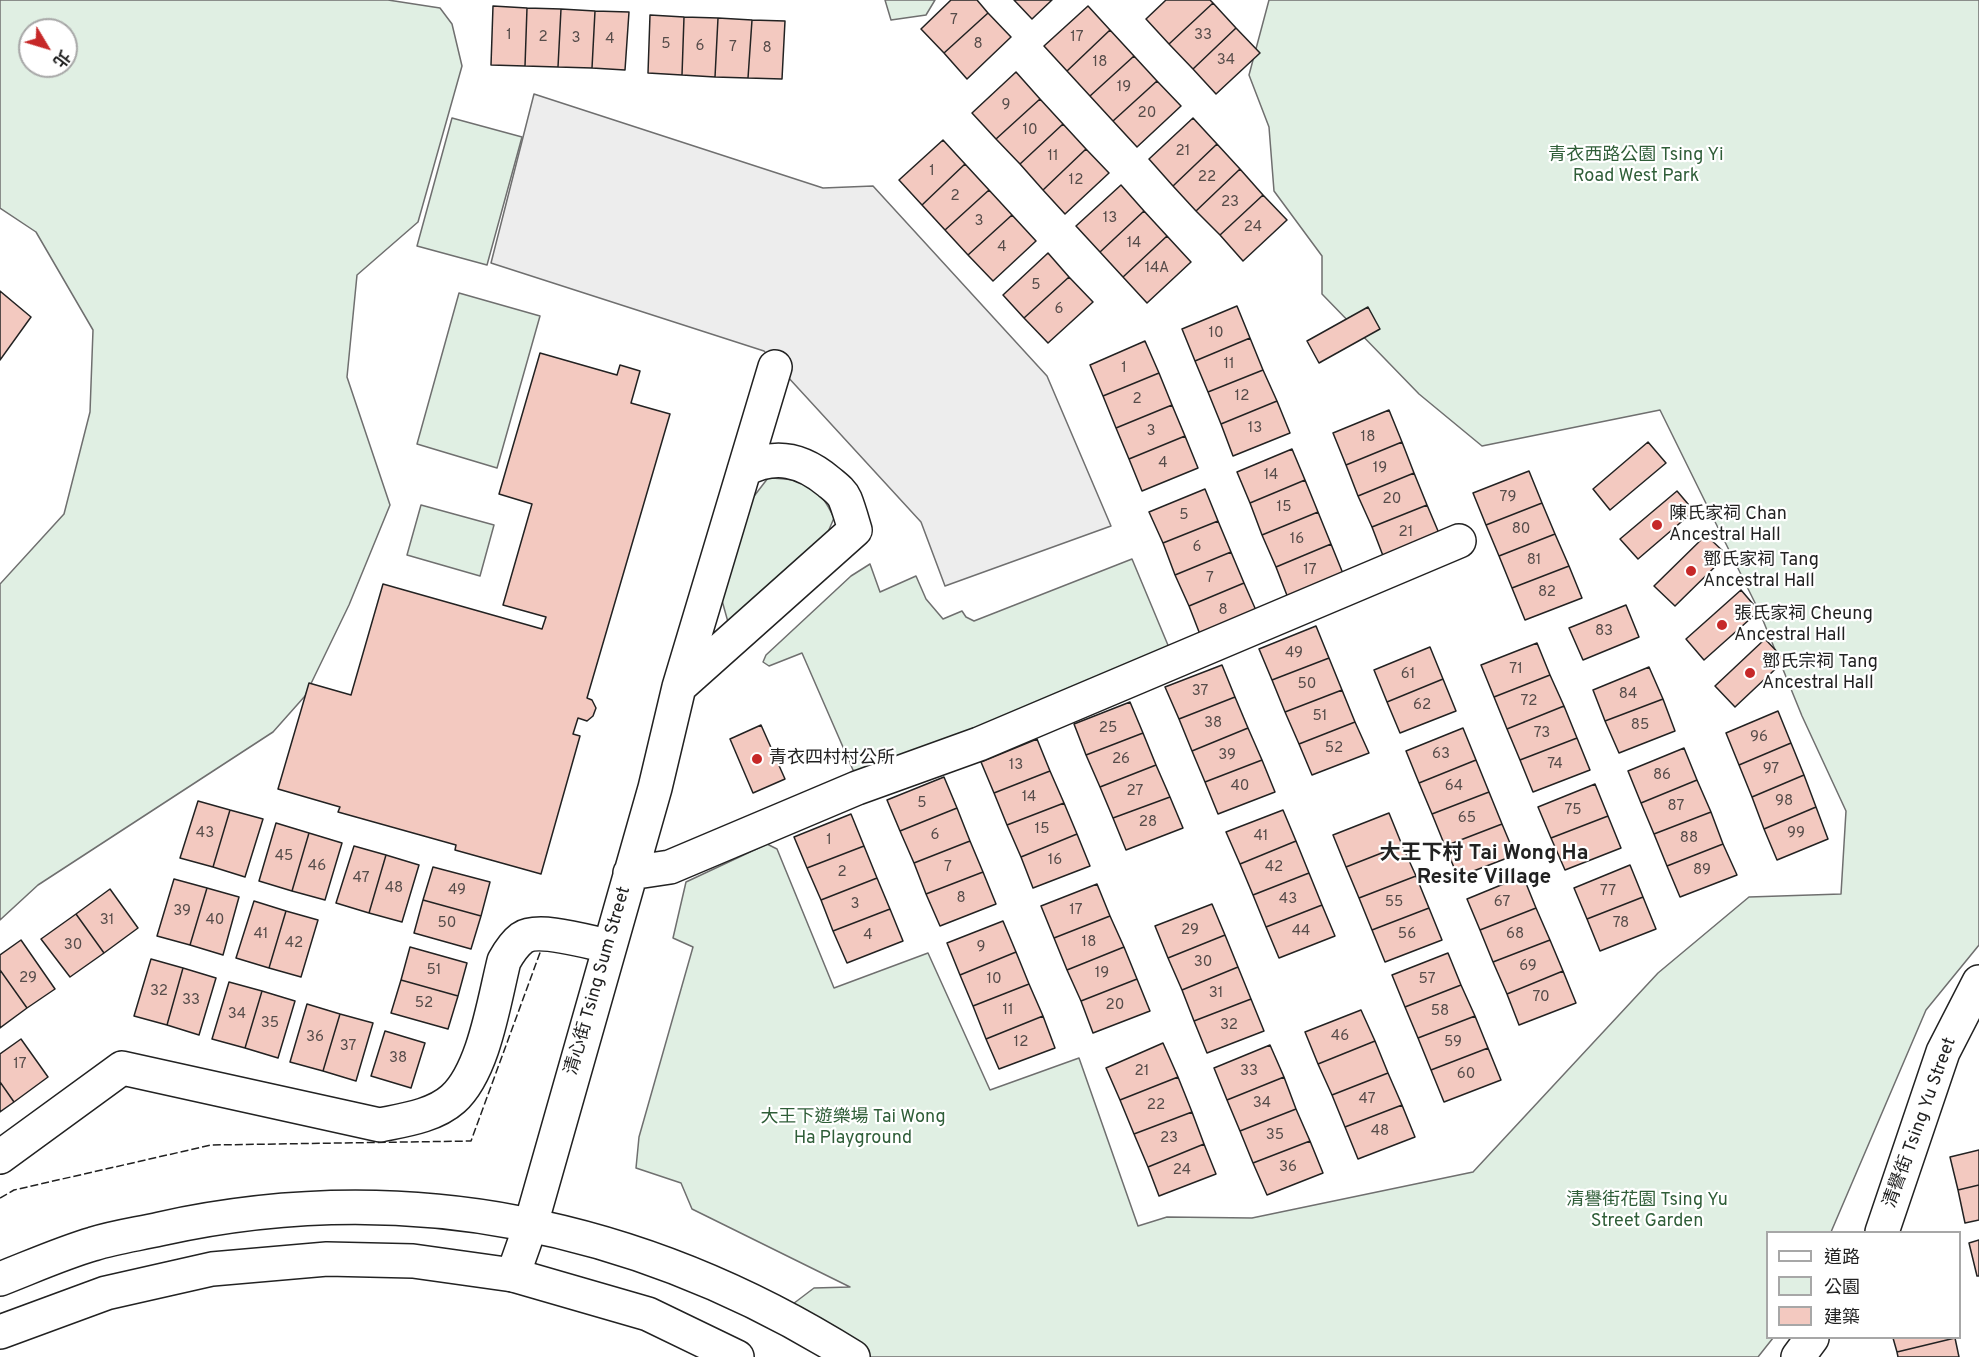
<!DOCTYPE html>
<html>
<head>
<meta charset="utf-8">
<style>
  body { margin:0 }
  #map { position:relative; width:1979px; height:1357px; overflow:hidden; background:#fff; font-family:Overpass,"Noto Sans TC",sans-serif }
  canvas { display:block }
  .legend { position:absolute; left:1766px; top:1231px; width:195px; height:108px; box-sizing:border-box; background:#fff; border:2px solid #a7a7a7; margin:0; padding:8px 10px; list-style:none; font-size:18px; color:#222 }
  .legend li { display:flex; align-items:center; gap:12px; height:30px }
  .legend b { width:30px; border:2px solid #a7a7a7 }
  .north { position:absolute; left:18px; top:18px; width:60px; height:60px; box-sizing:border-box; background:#fff; border:2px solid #a7a7a7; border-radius:50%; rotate:128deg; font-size:16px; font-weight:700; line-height:24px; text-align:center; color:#222 }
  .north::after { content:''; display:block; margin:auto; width:21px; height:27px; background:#c62828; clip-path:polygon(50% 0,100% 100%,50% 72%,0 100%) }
</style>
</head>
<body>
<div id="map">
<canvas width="1979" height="1357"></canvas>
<ul class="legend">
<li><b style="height:8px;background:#fff"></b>道路</li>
<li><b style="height:16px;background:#e0efe3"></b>公園</li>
<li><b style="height:16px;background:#f3c9c0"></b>建築</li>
</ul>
<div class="north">北</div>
</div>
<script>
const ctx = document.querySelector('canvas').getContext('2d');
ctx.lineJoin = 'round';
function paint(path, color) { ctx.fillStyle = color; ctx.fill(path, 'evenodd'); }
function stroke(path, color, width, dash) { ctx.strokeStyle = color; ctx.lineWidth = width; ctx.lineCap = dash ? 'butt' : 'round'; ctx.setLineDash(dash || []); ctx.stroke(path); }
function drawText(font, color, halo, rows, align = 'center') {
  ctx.font = font + ' Overpass,"Noto Sans TC",sans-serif'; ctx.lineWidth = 4.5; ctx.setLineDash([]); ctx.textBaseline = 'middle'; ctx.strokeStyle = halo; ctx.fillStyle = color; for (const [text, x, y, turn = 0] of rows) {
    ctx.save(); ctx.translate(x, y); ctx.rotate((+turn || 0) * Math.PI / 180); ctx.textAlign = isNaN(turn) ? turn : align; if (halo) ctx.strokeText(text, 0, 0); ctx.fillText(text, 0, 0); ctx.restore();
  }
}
const green = new Path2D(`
  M0,0H388L440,8L452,24L462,66L418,222L357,275L347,377L390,505L349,605L305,696L273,732L38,885L0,920V584L64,514L90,412L93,330L36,232L0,208ZM30,30H66V66H30Z
  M885,0H935L926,15L891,20Z
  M1269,0H1979V945L1926,1010L1831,1232H1768V1338H1773L1758,1357H871L785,1310L814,1288L850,1287L692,1209L681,1183L636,1168L639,1137L693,947L673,938L686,882L767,844L777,849L834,988L928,953L990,1090L1079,1058L1138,1226L1167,1217L1252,1218L1473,1172L1658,973L1749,897L1841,894L1846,811L1802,716L1760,613L1660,410L1482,446L1419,394L1322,294V256L1274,191L1269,127L1249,75Z
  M452,118L522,137L487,265L417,246Z
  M459,293L540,316L497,468L417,444Z
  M768,478C805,479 818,483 834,518L828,532L728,622L721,597L748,504Z
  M421,505L494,525L480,576L407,555Z
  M1132,559L1170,650L867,777L853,770L802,653L769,666L763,662L766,655L851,576L870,564L880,592L916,576L926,599L943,619L962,611L966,617L974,621Z`);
const parking = new Path2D(`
  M534,94L823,188L873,186L1047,376L1111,526L945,586L921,522L764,351L491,263Z`);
const building = new Path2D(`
  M951,0H977L988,13L944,53L921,29Z
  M1014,0H1052L1032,19Z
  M1166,0H1210L1213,3L1169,44L1146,19Z
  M1213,3L1236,28L1193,69L1169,44Z
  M493,6L527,8L525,66L491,65Z
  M1088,6L1110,30L1067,71L1044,46Z
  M527,8L561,9L558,67L525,66Z
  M561,9L595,11L592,68L558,67Z
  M595,11L629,12L625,70L592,68Z
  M988,13L1011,37L967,79L944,53Z
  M650,15L684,17L682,75L648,73Z
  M684,17L718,18L715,77L682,75Z
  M718,18L752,20L748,78L715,77Z
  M752,20L785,21L782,79L748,78Z
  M1236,28L1260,53L1216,94L1193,69Z
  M1110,30L1134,56L1090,96L1067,71Z
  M1134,56L1157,81L1113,121L1090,96Z
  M1016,72L1040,99L996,139L972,113Z
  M1157,81L1181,106L1137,147L1113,121Z
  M1040,99L1063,124L1020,164L996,139Z
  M1193,118L1217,144L1173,186L1149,159Z
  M1063,124L1086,149L1043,190L1020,164Z
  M943,140L965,164L922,205L899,180Z
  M1217,144L1240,169L1196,211L1173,186Z
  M1086,149L1109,173L1065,214L1043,190Z
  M965,164L989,190L945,230L922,205Z
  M1240,169L1263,195L1220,235L1196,211Z
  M1121,185L1144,211L1100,252L1076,226Z
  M989,190L1012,215L968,255L945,230Z
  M1263,195L1287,220L1243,261L1220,235Z
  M1144,211L1167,236L1123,277L1100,252Z
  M1012,215L1036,241L993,281L968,255Z
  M1167,236L1191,262L1147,303L1123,277Z
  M1048,253L1069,277L1024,318L1003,295Z
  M1069,277L1093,302L1048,343L1024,318Z
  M0,291L31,317L0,360Z
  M1237,306L1250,338L1195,361L1182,329Z
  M1368,307L1380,329L1319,363L1307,341Z
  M1250,338L1263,370L1208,392L1195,361Z
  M1145,341L1159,373L1103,396L1090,365Z
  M540,353L617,375L620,365L640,371L631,403L670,414L587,698L592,700L596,708L593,716L587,721L578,718L573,734L580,736L541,874L455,850L456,845L338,812L340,807L278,789L309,683L351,695L383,584L542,629L546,617L503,605L532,504L499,494Z
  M1263,370L1277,401L1221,424L1208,392Z
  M1159,373L1172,405L1116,428L1103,396Z
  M1277,401L1290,433L1233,456L1221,424Z
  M1172,405L1185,436L1129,459L1116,428Z
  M1389,410L1402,442L1346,465L1333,433Z
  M1185,436L1198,468L1142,491L1129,459Z
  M1402,442L1414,473L1358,496L1346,465Z
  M1648,442L1666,463L1610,510L1593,489Z
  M1292,449L1305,480L1250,503L1237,472Z
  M1529,471L1542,503L1486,525L1473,493Z
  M1414,473L1427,505L1372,527L1358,496Z
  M1305,480L1318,512L1262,535L1250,503Z
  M1205,489L1218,521L1163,543L1149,512Z
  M1677,491L1694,511L1638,559L1620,539Z
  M1542,503L1555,534L1499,556L1486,525Z
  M1427,505L1441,538L1385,561L1372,527Z
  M1318,512L1331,544L1276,567L1262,535Z
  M1218,521L1231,552L1175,575L1163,543Z
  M1555,534L1569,566L1512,588L1499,556Z
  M1706,535L1727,555L1675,606L1654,586Z
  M1331,544L1344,576L1288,598L1276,567Z
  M1231,552L1244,583L1189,606L1175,575Z
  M1569,566L1582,598L1525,620L1512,588Z
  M1244,583L1258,615L1201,637L1189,606Z
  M1741,590L1759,611L1704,660L1686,639Z
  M1626,605L1639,637L1583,660L1569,628Z
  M1316,626L1329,658L1272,680L1259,649Z
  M1765,639L1785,660L1735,707L1715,686Z
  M1537,643L1550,675L1494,697L1481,665Z
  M1430,647L1443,679L1387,702L1374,670Z
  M1329,658L1342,690L1285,712L1272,680Z
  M1222,665L1235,697L1179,719L1165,687Z
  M1649,667L1663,699L1605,721L1593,690Z
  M1550,675L1564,706L1507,729L1494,697Z
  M1443,679L1456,711L1400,733L1387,702Z
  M1342,690L1355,722L1299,744L1285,712Z
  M1235,697L1248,728L1192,751L1179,719Z
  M1663,699L1675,731L1619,753L1605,721Z
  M1130,702L1143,733L1086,755L1074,724Z
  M1564,706L1577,738L1520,760L1507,729Z
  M1778,711L1791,743L1739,765L1726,733Z
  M1355,722L1369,753L1312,775L1299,744Z
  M761,725L785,779L753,793L730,739Z
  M1248,728L1262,760L1205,782L1192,751Z
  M1463,728L1476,760L1419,783L1406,751Z
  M1143,733L1156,765L1100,787L1086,755Z
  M1577,738L1590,770L1533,792L1520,760Z
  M1037,739L1050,771L994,793L981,762Z
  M1791,743L1804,775L1752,797L1739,765Z
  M1684,748L1697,780L1641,803L1628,771Z
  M1262,760L1275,792L1218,814L1205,782Z
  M1476,760L1489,792L1432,814L1419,783Z
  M1156,765L1170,797L1113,818L1100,787Z
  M1050,771L1064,803L1007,825L994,793Z
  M1804,775L1816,807L1764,829L1752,797Z
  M944,777L957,808L900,831L887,800Z
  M1697,780L1711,812L1654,834L1641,803Z
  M1595,784L1608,816L1551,838L1538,807Z
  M1489,792L1502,824L1445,846L1432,814Z
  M1170,797L1183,828L1126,850L1113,818Z
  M198,801L230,810L213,867L180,858Z
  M1064,803L1077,834L1021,857L1007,825Z
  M1816,807L1828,839L1777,860L1764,829Z
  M957,808L970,841L914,863L900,831Z
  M230,810L263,819L245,877L213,867Z
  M1283,810L1296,841L1240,864L1226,832Z
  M1711,812L1723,844L1667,866L1654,834Z
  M1389,813L1402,845L1346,867L1333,835Z
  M851,814L864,846L807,868L794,837Z
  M1608,816L1621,848L1565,870L1551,838Z
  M276,823L309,833L292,891L259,881Z
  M1502,824L1515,855L1458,877L1445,846Z
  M309,833L342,843L325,900L292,891Z
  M1077,834L1090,866L1033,888L1021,857Z
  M970,841L983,872L926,894L914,863Z
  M1296,841L1309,873L1253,895L1240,864Z
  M1723,844L1737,875L1680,897L1667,866Z
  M1402,845L1416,876L1359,898L1346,867Z
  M354,846L386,855L369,913L336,903Z
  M864,846L877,878L821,900L807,868Z
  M386,855L419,865L402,922L369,913Z
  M1630,865L1643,897L1587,919L1574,888Z
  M433,867L490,882L481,916L423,900Z
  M983,872L996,904L940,926L926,894Z
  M1309,873L1322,905L1266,927L1253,895Z
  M1416,876L1429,908L1372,930L1359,898Z
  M1523,876L1536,908L1480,930L1467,899Z
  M877,878L890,909L833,931L821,900Z
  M174,879L207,888L190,945L157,936Z
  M1097,884L1110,916L1054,938L1041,906Z
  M207,888L239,897L223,955L190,945Z
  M110,889L138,928L104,953L76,914Z
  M1643,897L1656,929L1600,951L1587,919Z
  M423,900L481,916L471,949L414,933Z
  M254,901L286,911L269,968L236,958Z
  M1212,904L1225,935L1168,958L1155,926Z
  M1322,905L1335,936L1279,958L1266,927Z
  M1429,908L1442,940L1385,962L1372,930Z
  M1536,908L1550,940L1493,962L1480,930Z
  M890,909L903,941L847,963L833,931Z
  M286,911L318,920L301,977L269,968Z
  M76,914L104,953L70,977L41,939Z
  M1110,916L1124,947L1067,970L1054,938Z
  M1003,921L1016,952L960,975L947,943Z
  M1225,935L1238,967L1182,990L1168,958Z
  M21,940L55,989L27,1008L0,970V955Z
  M1550,940L1563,971L1507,994L1493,962Z
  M410,947L467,963L458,996L401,980Z
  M1124,947L1137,979L1081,1001L1067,970Z
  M1016,952L1029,984L973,1006L960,975Z
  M1448,953L1461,985L1405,1007L1392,975Z
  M151,959L183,968L167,1025L134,1016Z
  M1238,967L1251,999L1194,1021L1182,990Z
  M183,968L216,978L199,1035L167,1025Z
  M0,970L27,1008L0,1028Z
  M1563,971L1576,1003L1519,1025L1507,994Z
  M1137,979L1150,1011L1093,1033L1081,1001Z
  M401,980L458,996L448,1029L391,1013Z
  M229,982L262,991L245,1048L212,1039Z
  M1029,984L1043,1016L986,1039L973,1006Z
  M1461,985L1475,1016L1418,1038L1405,1007Z
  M262,991L295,1001L278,1058L245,1048Z
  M1251,999L1264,1031L1207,1053L1194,1021Z
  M307,1004L340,1014L323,1071L290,1062Z
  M1361,1010L1375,1041L1318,1064L1305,1032Z
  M340,1014L373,1023L356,1081L323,1071Z
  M1043,1016L1055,1048L999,1069L986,1039Z
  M1475,1016L1488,1048L1431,1070L1418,1038Z
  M385,1031L425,1043L411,1088L371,1076Z
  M21,1039L48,1077L14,1102L0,1082V1054Z
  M1375,1041L1388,1073L1332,1095L1318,1064Z
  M1163,1043L1178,1077L1120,1100L1106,1068Z
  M1270,1045L1284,1077L1227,1100L1214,1068Z
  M1488,1048L1501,1080L1444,1102L1431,1070Z
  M1388,1073L1402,1105L1345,1127L1332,1095Z
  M1178,1077L1192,1112L1134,1134L1120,1100Z
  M1284,1077L1296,1109L1240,1131L1227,1100Z
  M0,1082L14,1102L0,1112Z
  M1402,1105L1415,1137L1358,1159L1345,1127Z
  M1296,1109L1310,1141L1253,1163L1240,1131Z
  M1192,1112L1204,1144L1148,1167L1134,1134Z
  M1310,1141L1323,1173L1267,1195L1253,1163Z
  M1204,1144L1216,1174L1159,1196L1148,1167Z
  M1979,1150V1185L1958,1190L1950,1157Z
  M1979,1185V1220L1965,1223L1958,1190Z
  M1979,1240V1276H1977L1969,1243Z
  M1893,1338H1955L1897,1352Z
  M1955,1338L1959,1357H1898L1897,1352Z`);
const street = new Path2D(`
  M679,687L855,530C852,520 849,509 845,499C842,492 835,487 829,482C803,460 775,453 744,470
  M630,873L670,867L857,788L979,744L1459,541
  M0,1157L122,1068L380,1125C404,1120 434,1116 453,1099C484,1071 494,1001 504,961C509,952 514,944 522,938C538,927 588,942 608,946
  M1882,1232L1943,1052L1979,982
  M513,1275L531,1224L655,788L679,687L775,367
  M1798,1357L1812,1338`);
const secondary = new Path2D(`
  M0,1279C31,1267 62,1253 93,1244C115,1237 138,1234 160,1229C405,1175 641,1224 853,1357
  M0,1332L106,1293L212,1269L327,1259L413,1261L513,1275L648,1314L737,1357`);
const fence = new Path2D(`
  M0,1198L14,1190L211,1145L471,1141L541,950`);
const markers = [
  [1657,525,6,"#c62828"],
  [1691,571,6,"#c62828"],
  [1722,625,6,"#c62828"],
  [1750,673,6,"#c62828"],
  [757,759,6,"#c62828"]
];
const numberNames = [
  ["7",954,21],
  ["1",509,36],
  ["33",1203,36],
  ["2",543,38],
  ["17",1077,38],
  ["3",576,39],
  ["4",610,40],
  ["5",666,45],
  ["8",978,45],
  ["6",700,47],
  ["7",733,48],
  ["8",767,49],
  ["34",1226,61],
  ["18",1100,63],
  ["19",1124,88],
  ["9",1006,106],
  ["20",1147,114],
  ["10",1030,131],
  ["21",1183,152],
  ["11",1053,157],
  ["1",932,172],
  ["22",1207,178],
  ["12",1076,181],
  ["2",955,197],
  ["23",1230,203],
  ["13",1110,219],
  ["3",979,222],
  ["24",1253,228],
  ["14",1134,244],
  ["4",1002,248],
  ["14A",1157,269],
  ["5",1036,286],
  ["6",1059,310],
  ["10",1216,334],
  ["11",1229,365],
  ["1",1124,369],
  ["12",1242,397],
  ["2",1137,400],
  ["13",1255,429],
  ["3",1151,432],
  ["18",1368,438],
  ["4",1163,464],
  ["19",1380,469],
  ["14",1271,476],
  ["79",1508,498],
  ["20",1392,500],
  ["15",1284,508],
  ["5",1184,516],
  ["80",1521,530],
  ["21",1406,533],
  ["16",1297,540],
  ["6",1197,548],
  ["81",1534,561],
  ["17",1310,571],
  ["7",1210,579],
  ["82",1547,593],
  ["8",1223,611],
  ["83",1604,632],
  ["49",1294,654],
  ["71",1516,670],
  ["61",1408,675],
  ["50",1307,685],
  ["37",1200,692],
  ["84",1628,695],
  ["72",1529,702],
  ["62",1422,706],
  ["51",1320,717],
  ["38",1213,724],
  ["85",1640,726],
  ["25",1108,729],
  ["73",1542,734],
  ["96",1759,738],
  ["52",1334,749],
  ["63",1441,755],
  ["39",1227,756],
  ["26",1121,760],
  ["74",1555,765],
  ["13",1016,766],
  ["97",1771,770],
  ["86",1662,776],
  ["40",1240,787],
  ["64",1454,787],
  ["27",1135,792],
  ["14",1029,798],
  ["98",1784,802],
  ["5",922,804],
  ["87",1676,807],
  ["75",1573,811],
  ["65",1467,819],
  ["28",1148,823],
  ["15",1042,830],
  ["43",205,834],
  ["99",1796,834],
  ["6",935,836],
  ["41",1261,837],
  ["88",1689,839],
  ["1",829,841],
  ["45",284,857],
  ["16",1055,861],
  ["46",317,867],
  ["7",948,868],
  ["42",1274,868],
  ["89",1702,871],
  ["2",842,873],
  ["47",361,879],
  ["48",394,889],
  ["49",457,891],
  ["77",1608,892],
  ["8",961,899],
  ["43",1288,900],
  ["55",1394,903],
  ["67",1502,903],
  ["3",855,905],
  ["17",1076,911],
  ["39",182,912],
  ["31",107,921],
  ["40",215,921],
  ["50",447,924],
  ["78",1621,924],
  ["29",1190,931],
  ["44",1301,932],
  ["41",261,935],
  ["56",1407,935],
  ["68",1515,935],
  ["4",868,936],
  ["18",1089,943],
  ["42",294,944],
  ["30",73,946],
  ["9",981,948],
  ["30",1203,963],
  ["69",1528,967],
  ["51",434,971],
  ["19",1102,974],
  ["29",28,979],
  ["10",994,980],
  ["57",1427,980],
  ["32",159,992],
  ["31",1216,994],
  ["70",1541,998],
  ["33",191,1001],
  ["52",424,1004],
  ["20",1115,1006],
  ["11",1008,1011],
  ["58",1440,1012],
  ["34",237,1015],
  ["35",270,1024],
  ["32",1229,1026],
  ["46",1340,1037],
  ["36",315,1038],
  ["12",1021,1043],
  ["59",1453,1043],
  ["37",348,1047],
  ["38",398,1059],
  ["17",20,1065],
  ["21",1142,1072],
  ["33",1249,1072],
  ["60",1466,1075],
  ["47",1367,1100],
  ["34",1262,1104],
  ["22",1156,1106],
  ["48",1380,1132],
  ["35",1275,1136],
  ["23",1169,1139],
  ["36",1288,1168],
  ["24",1182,1171]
];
const parkNames = [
  ["青衣西路公園 Tsing Yi",1636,156],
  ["Road West Park",1636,177],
  ["大王下遊樂場 Tai Wong",853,1118],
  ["Ha Playground",853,1139],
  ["清譽街花園 Tsing Yu",1647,1201],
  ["Street Garden",1647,1222]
];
const poiNames = [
  ["陳氏家祠 Chan",1669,515],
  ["Ancestral Hall",1669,536],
  ["鄧氏家祠 Tang",1703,561],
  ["Ancestral Hall",1703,582],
  ["張氏家祠 Cheung",1734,615],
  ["Ancestral Hall",1734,636],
  ["鄧氏宗祠 Tang",1762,663],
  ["Ancestral Hall",1762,684],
  ["青衣四村村公所",769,759]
];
const streetNames = [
  ["清心街 Tsing Sum Street",599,981,-74],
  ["清譽街 Tsing Yu Street",1921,1123,-70]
];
const quarterNames = [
  ["大王下村 Tai Wong Ha",1484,855],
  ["Resite Village",1484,879]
];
paint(green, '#e0efe3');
stroke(green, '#6f6f6f', 1.5);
paint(parking, '#ededed');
stroke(parking, '#6f6f6f', 1.5);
paint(building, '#f3c9c0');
stroke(building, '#222', 1.5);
stroke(street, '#222', 36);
stroke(secondary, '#222', 36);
stroke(street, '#fff', 33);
stroke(secondary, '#fff', 33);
stroke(fence, '#222', 1.5, [8, 3]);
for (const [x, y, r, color] of markers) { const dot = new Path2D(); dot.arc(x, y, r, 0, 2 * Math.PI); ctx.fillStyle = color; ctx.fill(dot); stroke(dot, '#fff', 2); }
drawText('15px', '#564c4a', null, numberNames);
drawText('18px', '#2f5e38', '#fff', parkNames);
drawText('18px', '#222', '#fff', poiNames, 'left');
drawText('18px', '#222', '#fff', streetNames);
drawText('bold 21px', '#222', '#fff', quarterNames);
</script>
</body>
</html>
